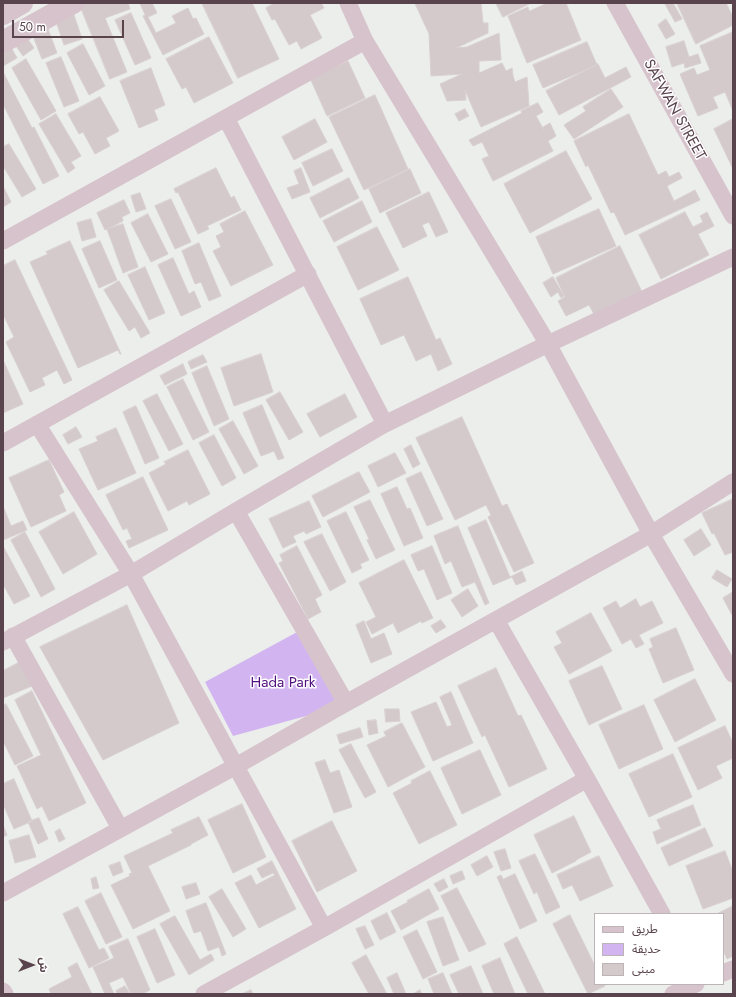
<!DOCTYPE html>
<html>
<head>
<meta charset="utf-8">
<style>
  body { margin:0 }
  #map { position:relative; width:736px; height:997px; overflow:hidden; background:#ebeeeb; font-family:Jost,"Noto Sans Arabic",sans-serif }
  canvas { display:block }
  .frame { position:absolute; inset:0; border:4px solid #59434c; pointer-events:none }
  .legend { position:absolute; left:594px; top:913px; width:130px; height:72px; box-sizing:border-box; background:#fff; border:1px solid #bdb4b7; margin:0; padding:5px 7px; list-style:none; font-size:12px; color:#59434c }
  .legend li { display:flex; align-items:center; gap:8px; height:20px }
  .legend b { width:20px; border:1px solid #bdb4b7 }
  .north { position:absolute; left:12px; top:945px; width:40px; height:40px; -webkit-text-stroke:3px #fff; paint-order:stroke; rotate:90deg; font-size:11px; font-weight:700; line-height:16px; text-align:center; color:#59434c }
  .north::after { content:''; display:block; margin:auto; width:14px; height:18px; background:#59434c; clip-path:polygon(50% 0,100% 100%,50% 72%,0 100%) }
  .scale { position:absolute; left:12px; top:20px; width:112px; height:18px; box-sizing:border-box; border:2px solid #59434c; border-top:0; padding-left:5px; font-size:12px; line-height:14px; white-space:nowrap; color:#59434c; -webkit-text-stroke:3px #fff; paint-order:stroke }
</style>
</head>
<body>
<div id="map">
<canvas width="736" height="997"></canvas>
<div class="frame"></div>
<ul class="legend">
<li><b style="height:5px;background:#d7c3cc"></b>طريق</li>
<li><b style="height:11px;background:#d2b5f0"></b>حديقة</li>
<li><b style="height:11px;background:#d4cacc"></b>مبنى</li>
</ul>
<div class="north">ش</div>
<div class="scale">50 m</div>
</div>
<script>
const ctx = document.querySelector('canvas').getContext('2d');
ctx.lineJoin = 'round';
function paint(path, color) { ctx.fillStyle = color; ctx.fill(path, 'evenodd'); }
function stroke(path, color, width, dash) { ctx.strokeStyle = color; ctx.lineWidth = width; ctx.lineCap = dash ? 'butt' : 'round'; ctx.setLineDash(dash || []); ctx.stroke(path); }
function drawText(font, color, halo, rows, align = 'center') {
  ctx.font = font + ' Jost,sans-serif'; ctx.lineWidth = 3; ctx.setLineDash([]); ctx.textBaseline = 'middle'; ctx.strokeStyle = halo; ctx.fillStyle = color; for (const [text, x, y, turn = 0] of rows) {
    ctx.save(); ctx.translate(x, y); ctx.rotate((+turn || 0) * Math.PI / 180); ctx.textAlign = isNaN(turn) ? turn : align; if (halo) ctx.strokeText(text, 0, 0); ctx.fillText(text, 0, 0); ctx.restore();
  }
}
const green = new Path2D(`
  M299,631L339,707L233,736L205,682Z`);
const building = new Path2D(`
  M79,3H128L130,9L105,18L127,72L110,79Z
  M140,3H152L157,13L148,17L156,33L176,23L172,16L188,8L193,19L196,18L204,34L163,55L143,16L145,15Z
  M202,3H252L279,59L238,78Z
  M275,3H321L324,8L310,15L322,38L301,49L297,41L289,45L275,19L272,20L266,8Z
  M415,3H481L483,23H488V33L456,48L467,47L499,33L501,60L479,61V73L502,63L506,71L512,68L513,76L515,82L527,77L529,106L481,127L465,90L466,100L447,101L440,84L462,74L431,76L429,34Z
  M496,3H531L503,17Z
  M548,3H566L581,40L527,63L508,16L528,7L529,11Z
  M668,3H673L682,19L675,22L665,4Z
  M677,3H726L733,17V25L696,44Z
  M131,13L151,58L135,65L115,20Z
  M74,15L82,39L64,45L56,21Z
  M666,19L675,34L666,39L658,25Z
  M48,29L57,53L42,59L33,36Z
  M733,32V111L725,92L713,97L718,108L698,116L680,74L694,68L697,75L710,70L700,46Z
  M209,37L233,83L194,103L186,87L182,89L166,59Z
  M27,38L34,48L23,56L16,46Z
  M684,41L689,57L698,54L701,63L685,68L684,63L672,67L666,47Z
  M587,42L597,65L543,88L533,65Z
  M83,44L105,86L89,95L67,53Z
  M12,49L17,58L3,66V54Z
  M61,57L79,101L64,107L46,63Z
  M26,59L56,111L41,120L12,68Z
  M348,61L365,98L327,116L310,78Z
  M598,64L605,78L626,67L631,77L559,115L546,91Z
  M151,68L165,105L154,110L158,120L139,128L120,81Z
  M3,72L32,128L34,127L59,176L43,184L3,104Z
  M611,89L623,107L574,139L564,125L586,111L583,107Z
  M375,95L408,169L364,190L329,117Z
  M100,97L119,131L106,138L110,146L95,154L83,132L79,134L68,114Z
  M538,103L543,112L536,116L544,130L543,127L550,123L556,136L548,141L553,151L493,181L482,159L489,156L482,142L473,146L469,140L522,113L521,111Z
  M465,109L469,116L459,121L455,114Z
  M56,114L81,156L71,162L75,168L68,173L39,124Z
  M629,114L658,175L666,171L669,177L679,172L682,178L667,186L674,201L695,190L700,200L625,235L614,212L611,213L588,165L586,167L574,141Z
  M315,119L327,142L294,160L282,137Z
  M733,119V169L714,129Z
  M9,144L36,189L22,197L3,166V147Z
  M332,149L343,171L313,186L302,163Z
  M566,151L592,199L530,233L504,184Z
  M216,168L231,198L234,196L241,210L207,226L209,229L198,234L178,192L176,193L174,189Z
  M301,168L310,192L292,199L287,188L299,184L294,171Z
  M410,169L421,193L380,213L369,189Z
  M349,178L359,198L320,218L310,198Z
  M3,186L11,202L3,207Z
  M429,192L448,232L436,237L429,222L422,225L427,236L403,248L386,213Z
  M140,193L146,209L136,212L131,196Z
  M171,199L191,242L175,249L155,206Z
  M124,200L130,213L122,217L123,221L105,230L97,213Z
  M362,201L372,222L334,242L323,221Z
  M599,209L616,246L553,274L536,237Z
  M245,211L273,265L231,286L213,251L221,247L216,236L224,232L220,224Z
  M685,212L693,227L703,222L700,216L707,212L714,226L698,234L709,255L661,279L639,235Z
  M148,214L168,254L151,262L131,223Z
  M91,219L96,237L82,241L77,223Z
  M123,224L138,267L123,273L107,229Z
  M377,227L399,270L358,290L337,247Z
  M70,241L121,354H120L118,350L78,368L30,262L48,254L46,252Z
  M100,241L117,280L99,288L82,249Z
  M199,243L221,296L209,301L201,282L195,284L182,251Z
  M620,246L643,294L596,318L589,305L566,316L558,301L565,297L556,278Z
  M173,258L189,294L194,291L201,307L181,316L158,265Z
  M15,260L72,380L64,384L57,370L42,378L45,385L30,392L6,342L14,337L3,314V266Z
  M145,267L165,313L149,320L128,275Z
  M408,277L436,340L440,338L452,364L438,371L431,354L416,361L404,335L381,345L360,299Z
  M553,277L564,296L561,298L558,292L551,297L543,283Z
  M119,281L150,333L141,338L135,327L129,331L104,290Z
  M261,354L273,392L234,406L221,368Z
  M203,355L207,362L191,369L188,362Z
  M3,360L23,404L3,413Z
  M183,364L187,374L165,385L160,376Z
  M207,366L229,419L214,426L192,373Z
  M183,379L209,432L193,440L167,387Z
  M280,392L303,432L289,440L266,400Z
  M157,394L183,444L169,451L143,401Z
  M345,394L357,417L320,437L307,414Z
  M262,405L284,458L278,460L274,451L261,456L243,413Z
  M136,406L159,458L145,464L123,412Z
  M462,417L502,506L507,504L534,563L514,572L488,517L491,515L486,505L455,520L416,438Z
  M233,421L258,466L244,474L219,429Z
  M76,427L82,437L68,444L63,435Z
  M116,428L136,473L98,490L79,449L98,441L96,437Z
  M214,435L236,478L222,486L199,443Z
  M411,445L420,464L413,468L404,449Z
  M188,450L210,494L189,505L187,501L168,511L149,473L166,464L164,462Z
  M395,453L406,473L378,487L368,466Z
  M49,460L64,492L59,495L66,511L31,527L9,478Z
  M359,472L370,492L323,517L312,496Z
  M421,472L443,519L427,526L406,479Z
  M143,477L168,530L129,548L126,541L132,539L127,528L123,530L106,495Z
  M397,487L407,509L410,508L423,538L404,546L381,494Z
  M733,499V552L725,555L714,533L712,534L702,513Z
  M370,500L395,550L376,559L367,540L369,539L354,507Z
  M309,501L321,527L306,534L304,531L293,536L296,542L283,548L269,519Z
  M3,506L11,526L23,521L27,530L3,540Z
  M74,512L97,554L63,574L39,532Z
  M346,512L369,560L360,564L362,568L352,573L327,521Z
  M486,520L510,577L522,571L526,581L516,585L512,577L493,585L468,528Z
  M458,526L489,603L485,605L475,582L462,587L451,561L445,564L434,536Z
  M701,529L711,545L694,556L684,540Z
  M25,532L55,589L41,597L11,540Z
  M322,534L346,582L330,591L304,542Z
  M3,546L30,596L14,604L3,584Z
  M297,546L322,595L315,599L321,612L308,619L279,563L283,561L280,555Z
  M432,546L452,593L437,600L424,569L418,571L411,555Z
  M404,560L433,618L422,623L421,621L398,633L393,623L372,634L366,622L376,617L359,583Z
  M717,570L732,579L727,587L712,578Z
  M468,589L478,606L462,617L451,600Z
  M733,592V615H732L723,598Z
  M636,599L640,607L652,601L663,623L639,635L644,644L636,648L631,639L622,644L603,608L616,601L620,608Z
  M127,605L179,723L103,760L40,647Z
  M591,613L612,651L569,674L554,647L562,643L556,632Z
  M441,620L446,627L436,633L431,626Z
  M364,621L371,639L384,633L392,654L371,663L356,625Z
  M676,628L694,670L663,683L649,649L653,647L650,639Z
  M20,662L32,686L3,698V671Z
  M602,666L622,709L589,725L569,681Z
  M496,668L518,716L521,715L547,769L509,787L485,735L482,737L458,686Z
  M695,679L716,720L675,742L654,700Z
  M32,691L86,803L49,821L42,806L37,809L17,766L41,755L15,700Z
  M451,692L473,743L433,761L411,712L436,702L447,727L452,725L440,697Z
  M6,704L33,756L15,765L3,741V706Z
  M644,705L663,749L619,769L599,725Z
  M385,709H399L400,721L386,722Z
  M376,720L378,733L369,735L367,721Z
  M402,723L425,767L388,787L367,745L386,736L384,732Z
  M725,726L733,743V758L716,766L722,778L698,790L678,748Z
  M360,728L363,737L340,744L337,735Z
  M351,744L376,792L365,798L339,750Z
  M480,750L501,795L462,814L441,768Z
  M673,754L692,797L649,817L629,774Z
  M325,760L330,773L339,770L352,807L334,813L315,763Z
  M430,771L457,825L419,844L393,793L412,783L411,781Z
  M14,779L32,821L14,829L3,804V784Z
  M242,804L266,857L233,873L208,820Z
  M693,805L701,825L657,844L653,832L661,829L657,820Z
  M574,816L591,852L576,860V861L552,873L534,835Z
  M199,817L208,835L191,844V845L148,866L170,911L133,929L111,885L130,876L129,874L132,873L124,856L173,833L171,830Z
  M39,818L48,839L38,844L28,822Z
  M332,821L357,871L317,892L292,841Z
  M3,825L7,835L3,837Z
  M705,828L713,846L669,866L661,848Z
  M60,829L65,839L59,842L55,832Z
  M29,835L36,857L15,863L9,841Z
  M505,849L511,868L501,871L494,852Z
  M725,851L733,872V898L703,909L686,866Z
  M535,854L560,907L546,914L537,892L534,894L519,861Z
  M487,856L493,867L477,876L471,865Z
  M599,856L613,886L580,901L572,885L563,889L557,875Z
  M272,861L296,909L259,928L235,883L251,875L256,885L275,875L273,873L262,878L257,869Z
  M120,862L123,872L113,876L109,866Z
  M462,871L465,879L453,884L450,876Z
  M515,874L537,921L520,929L497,877L501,875L503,879Z
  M96,877L99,888L93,889L91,879Z
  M444,879L448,887L439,892L434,884Z
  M196,883L200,894L186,899L182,887Z
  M457,888L486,944L469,952L441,896Z
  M222,889L246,929L233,937L209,897Z
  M429,889L439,909L401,930L391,911L408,902L407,901Z
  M101,893L122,937L106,944L85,901Z
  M206,903L226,954L222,956L219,947L208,951L201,931L194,933L186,911Z
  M733,906V956L727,959L723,950V914H717Z
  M78,907L99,950L104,948L109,958L89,968L63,914Z
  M387,913L396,932L380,940L371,921Z
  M570,915L595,966V984H604L605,986L588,994L553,924Z
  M175,916L200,960L211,954L214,960L189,975L160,924Z
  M443,917L459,960L443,966L427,922Z
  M365,926L374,945L365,949L356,929Z
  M155,929L175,975L157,983L137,937Z
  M417,930L437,972L423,979L403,937Z
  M517,937L545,994H528L504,944Z
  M128,939L150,990L144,993L145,994H131L123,977L109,983L114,994H105L93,967L114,958L109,947Z
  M366,955L387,994H369L352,963Z
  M500,958L515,994H494L482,966Z
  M77,963L92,994H51L49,989L72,977L68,968Z
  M471,966L483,994H459L450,975Z
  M397,973L406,994H394L387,978Z
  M443,973L452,994H434L428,979Z
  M125,986L130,994H117L116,991Z
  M251,990L253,994H242Z
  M420,990L422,994H413Z`);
const minor = new Path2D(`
  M348,3L365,41L548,344L651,534L733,674
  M615,3L733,216
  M226,118L385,424
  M3,241L365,41
  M37,424L131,574L324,928
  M3,443L308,274
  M236,511L346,703
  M496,620L587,779L662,914
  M13,636L120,828
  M3,642L131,574L236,511L385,424L548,344L733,257
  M3,893L236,766L339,707L651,534L733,482
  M723,973L733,969
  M3,991L5,994
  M204,994L324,928L587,779
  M673,994L696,984`);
const tertiary = new Path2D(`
  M3,14L22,3
  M3,42L73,3`);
const streetNames = [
  ["SAFWAN STREET",674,110,61]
];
const parkNames = [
  ["Hada Park",283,683]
];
paint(green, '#d2b5f0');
paint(building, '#d4cacc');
stroke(building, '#d8cfd0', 1);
stroke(minor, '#d7c3cc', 17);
stroke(tertiary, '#d7c3cc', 22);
drawText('15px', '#59434c', '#fff', streetNames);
drawText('15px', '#52127d', '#fff', parkNames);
</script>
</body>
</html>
